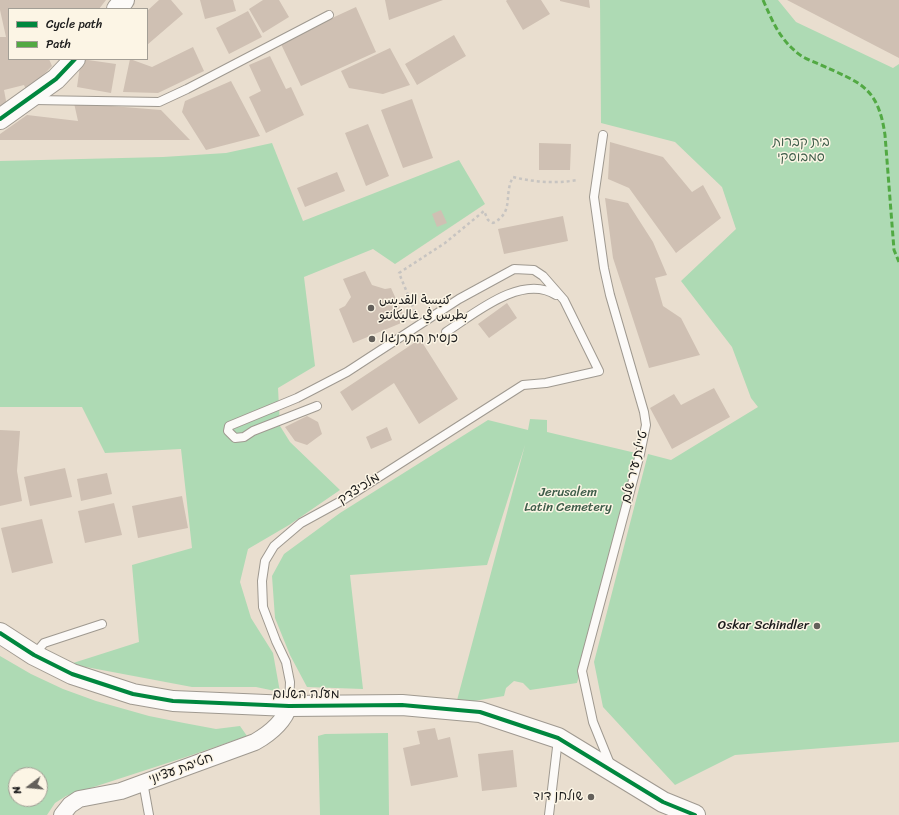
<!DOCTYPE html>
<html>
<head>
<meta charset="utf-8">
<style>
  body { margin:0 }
  #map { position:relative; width:899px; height:815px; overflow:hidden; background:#e9decf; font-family:Sriracha,sans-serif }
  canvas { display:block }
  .legend { position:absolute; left:8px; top:8px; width:140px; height:52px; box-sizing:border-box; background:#fcf5e5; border:1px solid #a29e95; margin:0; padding:5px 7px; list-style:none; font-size:12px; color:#1c1c1c }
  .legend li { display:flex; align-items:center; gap:8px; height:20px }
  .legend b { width:20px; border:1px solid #a29e95 }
  .north { position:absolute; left:8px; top:767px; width:40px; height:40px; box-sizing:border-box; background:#fcf5e5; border:1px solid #a29e95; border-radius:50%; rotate:254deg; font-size:11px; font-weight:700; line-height:16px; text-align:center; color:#1c1c1c }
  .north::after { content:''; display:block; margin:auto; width:14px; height:18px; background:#64605b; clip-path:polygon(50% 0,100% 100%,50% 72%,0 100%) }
</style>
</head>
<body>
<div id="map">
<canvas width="899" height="815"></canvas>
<ul class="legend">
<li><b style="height:5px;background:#00873e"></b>Cycle path</li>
<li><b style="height:5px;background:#52a943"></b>Path</li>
</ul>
<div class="north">N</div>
</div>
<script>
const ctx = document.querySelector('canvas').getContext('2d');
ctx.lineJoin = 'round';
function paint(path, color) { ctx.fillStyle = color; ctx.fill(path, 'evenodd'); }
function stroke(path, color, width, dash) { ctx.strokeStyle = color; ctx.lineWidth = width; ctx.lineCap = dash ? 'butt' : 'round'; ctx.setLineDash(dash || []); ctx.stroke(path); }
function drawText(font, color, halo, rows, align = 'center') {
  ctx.font = font + ' Sriracha,"Playpen Sans Arabic","Playpen Sans Hebrew",sans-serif'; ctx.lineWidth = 3; ctx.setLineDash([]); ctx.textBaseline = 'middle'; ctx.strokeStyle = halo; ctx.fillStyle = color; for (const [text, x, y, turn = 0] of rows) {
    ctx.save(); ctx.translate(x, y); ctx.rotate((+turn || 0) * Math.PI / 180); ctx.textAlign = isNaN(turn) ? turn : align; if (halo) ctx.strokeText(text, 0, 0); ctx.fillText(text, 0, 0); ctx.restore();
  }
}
const green = new Path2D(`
  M600,0H778L796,22L893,68L899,64V742L735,755L675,785L603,707L594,662L648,454L671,460L758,407L751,398L732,347L681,281L736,229L722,187L675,142L601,123Z
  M272,143L303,221L459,160L485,204L395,264L373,249L304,277L315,366L278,388L280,426L290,442L340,490L289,525L248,549L240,582L251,618L273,653L280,692L256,687H192L70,664L139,642L132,565L192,548L181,449L105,453L82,407H0V161L163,157L226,153Z
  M530,419L547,420V432L640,454L577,683L530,690L523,683L514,681L506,688L504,696L456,704L525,445L487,565L350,575L363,689L307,687L290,655L275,618L272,576L284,554L340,513L488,420L528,430Z
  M0,656L31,674L63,689L96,701L149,716L184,723L216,729L240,726L247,736L189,756L66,796L55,803L47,815H0ZM16,775H40V799H16Z
  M388,733L389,815H320L318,736L325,734Z`);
const building = new Path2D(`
  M0,0H106L99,9H9V59H49L52,66L27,92L24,85L4,90L7,106L0,107V37H6L0,10Z
  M159,0H171L183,14L147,45V11Z
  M200,0H233L236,11L205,19Z
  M263,0H279L289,17L263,33L249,9Z
  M385,0H443L389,20Z
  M507,0H541L550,14L523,30L506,1Z
  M560,0H589L590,8L560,1Z
  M787,0H899V58Z
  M356,7L376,52L301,86L280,42Z
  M248,11L262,37L229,54L216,28Z
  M454,35L466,56L417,85L405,64Z
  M193,47L204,71L158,93L123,92L130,59L152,67Z
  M390,48L410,85L383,94L349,88L341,71Z
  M270,56L286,89L291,87L304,115L266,133L249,97L261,91L249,65Z
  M81,59L116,64L111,93L77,87Z
  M231,81L260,136L206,150L182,112L185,101Z
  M412,99L433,158L403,168L381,110Z
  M74,103L161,110L190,140H0V134L27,115L78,121Z
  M368,124L389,176L366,186L345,133Z
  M610,142L663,157L692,192L703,185L721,218L676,253L629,188L608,179Z
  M539,143L571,144L570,170H539Z
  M337,172L345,191L305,207L297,188Z
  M605,198L628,203L653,242L667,275L655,278L663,306L681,318L700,355L649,368L613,258Z
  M441,210L447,223L437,227L432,214Z
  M563,216L568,241L504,254L498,229Z
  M365,271L372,285L385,289L391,288L406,321L353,343L339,309L345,306L351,297L343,279Z
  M507,303L517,318L489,338L478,324Z
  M420,339L458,399L419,424L394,383L352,411L340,392Z
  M714,388L730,417L672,449L650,408L674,394L681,405Z
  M307,416L318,422L322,434L307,445L295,441L285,427Z
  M387,427L392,440L371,449L366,437Z
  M0,430L20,431L17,471L22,501L0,506Z
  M65,468L72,497L30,506L24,477Z
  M107,473L112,494L81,501L77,479Z
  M182,496L188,528L138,538L132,506Z
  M114,503L122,535L85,543L78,511Z
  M42,519L53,563L12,573L1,528Z
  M435,728L438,740L450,737L458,777L411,786L403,748L420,744L417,731Z
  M513,750L517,787L482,791L478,754Z`);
const path = new Path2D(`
  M415,312L399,273L445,243L484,211L488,220L493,223C515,212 503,195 513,177C534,182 555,184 577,180`);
const service = new Path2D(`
  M34,100L159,102L187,89L329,15
  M603,135L594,197L604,268L610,295L644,412L646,425L640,454L582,671L593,722L610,764
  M446,332C474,314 522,273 556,295
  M34,655L44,643L102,624
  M289,705L290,682L286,662L276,641L263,607L262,581L265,561L274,546L301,523L343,500L523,385L546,383L599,371L564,300L543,276L534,270L514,269L459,299L347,372L297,398L229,426L228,431L235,438L244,437L253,431L317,406
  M143,782L149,815
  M549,815L558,739`);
const minor = new Path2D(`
  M62,815L70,805L79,799L121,791L255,742C269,734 284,722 289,706`);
const tertiary = new Path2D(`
  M117,9L124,0
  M0,119L56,79L75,59
  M0,633L34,655L72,674L133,694L173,701L289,706L402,705L480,712L558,738L663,802L695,815`);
const quiet = new Path2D(`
  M763,0C772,20 778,36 795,51C801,57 811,61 819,64C860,83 878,86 885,135L894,250L899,262`);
const cycleway = new Path2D(`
  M0,119L56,79L75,59
  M0,633L34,655L72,674L133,694L173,701L289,706L402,705L480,712L558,738L663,802L695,815`);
const markers = [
  [371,308,4,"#64605b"],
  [372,339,4,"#64605b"],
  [817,626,4,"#64605b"],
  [591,797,4,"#64605b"]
];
const parkNames = [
  ["בית קברות",801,143],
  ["סמבוסקי",801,158],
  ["Jerusalem",568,493],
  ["Latin Cemetery",568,508]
];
const poiNames = [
  ["كنيسة القديس",379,301],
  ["بطرس في غاليكانتو",379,316],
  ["כנסית התרנגול",380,339],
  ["Oskar Schindler",809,626,"right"],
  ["שולחן דוד",583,797,"right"]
];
const streetNames = [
  ["טיילת עיר שלם",635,467,-76],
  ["מלכיצדק",359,489,-32],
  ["מעלה השלום",306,695],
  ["חטיבת עציוני",181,769,-20]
];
paint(green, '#aedab4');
paint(building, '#cfc0b3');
stroke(service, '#9f9990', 10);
stroke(minor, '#9f9990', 18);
stroke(tertiary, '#9f9990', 22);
stroke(path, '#c7c4c1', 2.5, [3, 3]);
stroke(service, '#fcfaf8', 8);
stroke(minor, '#fcfaf8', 16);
stroke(tertiary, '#fcfaf8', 20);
stroke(quiet, '#52a943', 3, [6, 3]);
stroke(cycleway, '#00873e', 4);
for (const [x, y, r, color] of markers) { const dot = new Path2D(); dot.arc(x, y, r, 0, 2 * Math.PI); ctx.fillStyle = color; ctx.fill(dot); stroke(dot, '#fcf5e5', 1.5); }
drawText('13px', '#3e5d4a', '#fcf5e5', parkNames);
drawText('13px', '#1c1c1c', '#fcf5e5', poiNames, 'left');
drawText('13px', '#1c1c1c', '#fcf5e5', streetNames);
</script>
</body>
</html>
